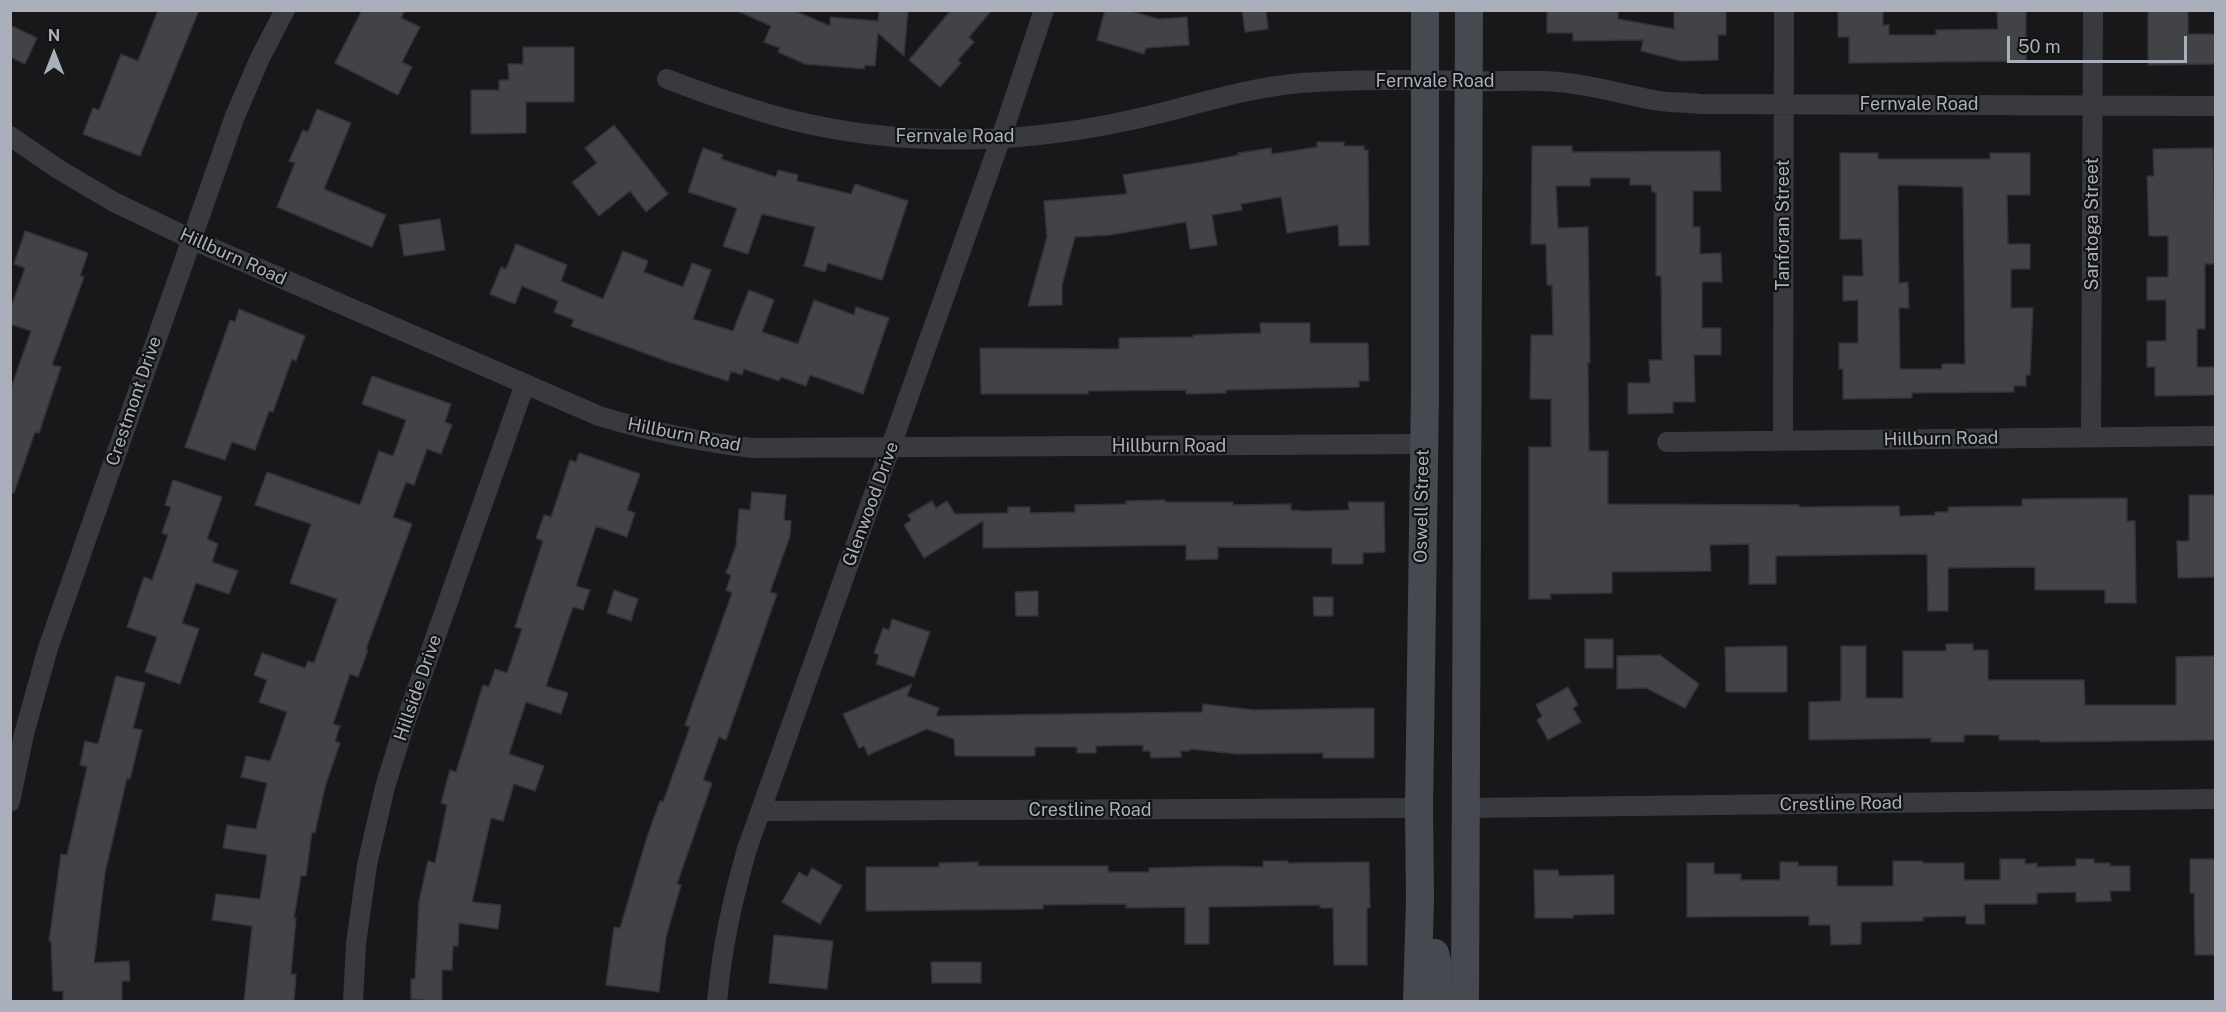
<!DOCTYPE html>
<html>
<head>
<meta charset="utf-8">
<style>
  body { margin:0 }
  #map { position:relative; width:2226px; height:1012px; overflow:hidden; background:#18181a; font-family:"Public Sans",sans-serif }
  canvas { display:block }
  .frame { position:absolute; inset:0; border:12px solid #a9b0bb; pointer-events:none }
  .north { position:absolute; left:24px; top:24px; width:60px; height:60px; -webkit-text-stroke:4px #131315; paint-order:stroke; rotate:0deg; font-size:16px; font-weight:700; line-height:24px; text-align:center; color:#a9b0bb }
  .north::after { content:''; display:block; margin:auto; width:21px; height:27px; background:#a9b0bb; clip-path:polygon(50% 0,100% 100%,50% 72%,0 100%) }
  .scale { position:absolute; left:2007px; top:36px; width:180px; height:27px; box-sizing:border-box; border:3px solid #a9b0bb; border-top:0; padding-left:8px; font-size:18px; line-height:21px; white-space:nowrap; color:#a9b0bb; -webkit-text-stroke:4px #131315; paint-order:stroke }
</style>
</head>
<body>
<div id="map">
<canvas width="2226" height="1012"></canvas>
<div class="frame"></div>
<div class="north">N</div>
<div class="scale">50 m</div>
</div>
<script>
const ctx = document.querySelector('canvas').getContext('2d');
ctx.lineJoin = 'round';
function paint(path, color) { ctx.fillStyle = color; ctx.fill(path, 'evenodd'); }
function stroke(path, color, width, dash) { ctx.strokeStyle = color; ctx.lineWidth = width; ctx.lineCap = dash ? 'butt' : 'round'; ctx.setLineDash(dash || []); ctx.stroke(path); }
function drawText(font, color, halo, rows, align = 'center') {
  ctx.font = font + ' "Public Sans",sans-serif'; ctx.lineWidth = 4.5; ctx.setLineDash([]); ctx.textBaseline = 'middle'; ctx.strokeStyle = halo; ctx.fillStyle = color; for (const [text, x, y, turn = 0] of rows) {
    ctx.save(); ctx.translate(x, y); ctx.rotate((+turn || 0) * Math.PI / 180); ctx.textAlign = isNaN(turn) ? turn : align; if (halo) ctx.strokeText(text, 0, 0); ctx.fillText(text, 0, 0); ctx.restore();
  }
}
const building = new Path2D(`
  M158,10H199L140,156L83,134L93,108L99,110L121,54L138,61Z
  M362,10H405L401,18L420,27L402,62L412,67L398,95L335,63Z
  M735,10H793L830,26V17L878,21L879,10H908L904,56L878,33L875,66L865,65L864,69L805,64L778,52L780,48L764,42L771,26Z
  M951,10H992L969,37L974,42L958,60L961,63L940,87L909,60Z
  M1105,10H1128L1158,19L1187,17L1189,45L1146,48L1144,54L1097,40Z
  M1242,10H1266L1268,29L1245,32Z
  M1547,10H1618V19L1674,29V10H1726V35H1718V60L1681,61L1641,51L1643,40L1573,41V33H1547Z
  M1838,10H1883V25H1889V35H1936V30L1998,29L1997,10H2026V61L1849,63V37H1838Z
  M2148,10H2188V34H2216V64L2148,65Z
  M10,25L37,38L25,64L10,57Z
  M523,47H574V102H526V133L471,134V90H499V80H509L508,64H523Z
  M317,109L351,123L324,189L386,215L372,247L277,207L295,163L289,161L303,130L308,132Z
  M614,125L668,194L646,212L630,191L599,216L572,182L597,163L585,148Z
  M1317,142H1344V146H1364V150H1368L1369,245L1339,246L1338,225L1287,233L1281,197L1241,204L1242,210L1212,215L1217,245L1190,249L1186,222L1110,235L1075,237L1062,285V305L1028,306L1047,237L1044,201L1127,194L1123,175L1203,162L1239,155L1238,153L1271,148L1272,154L1317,147Z
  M1532,146H1572V152L1720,151L1721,191H1693V227H1700V254L1721,253L1722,282H1702V328H1721V355H1694L1695,402H1673V413L1628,414V383H1650L1649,360H1662L1661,276H1656V192H1652L1651,185H1630V178H1590V186H1556L1558,228L1588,227L1590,363H1588L1589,451H1608V504L1799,505V507L1899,506L1900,516L1935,515V512H1948V507L2022,506V499L2127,498V521H2135L2136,603H2105V590H2035V567L1948,568V611H1928L1927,554L1776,556V584H1749V544L1710,545L1711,571L1612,572V593L1550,594L1551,599H1529V447H1551V399H1530L1531,335H1553L1552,285H1547L1546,244H1531Z
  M703,148L723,155L721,159L776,177L778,170L798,175L797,181L851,194L855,184L908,201L882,280L828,263L825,272L804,266L815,227L762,214L748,254L723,246L737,208L688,192Z
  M2213,148L2216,264H2205V329H2197V367H2216V395L2155,396V367H2147V341H2166V300H2147V277H2168V236H2149L2147,176H2154L2153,149Z
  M1840,153H1878V159H1990V153H2030V195H2007L2008,244H2030V269H2011V308H2033L2030,375H2026V386H2014V392L1912,393V398L1843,399V369H1839V343H1858V300L1843,301V276H1863L1862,239H1840ZM1898,185L1963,187L1965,364H1942V369H1900L1899,308H1909L1908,282L1899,283Z
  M440,219L445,250L404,256L399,225Z
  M25,231L88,253L80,276L84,277L52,365L61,367L39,433L35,432L14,493L10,492V391L31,331L10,324V310L25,268L14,264Z
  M516,244L567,265L561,281L603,299L623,251L648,261L644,272L683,287L692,263L711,270L693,319L733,331L749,290L774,300L762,332L798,344L814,300L854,315L856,307L889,318L863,394L810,375L806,386L781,377L779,381L744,369L742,375L731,371L728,381L666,361L571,326L574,320L554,312L558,301L522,286L515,304L490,294L501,267L506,269Z
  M239,309L305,336L296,361L292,359L273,412L269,411L255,450L232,442L225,460L185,447L230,320L235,322Z
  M1260,323H1310V343H1368L1369,381H1359V387L1226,390V393L1186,394V390L1088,391V394H981L980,348L1119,349V338L1193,337V335L1261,333Z
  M372,376L451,404L445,422L452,425L441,454L427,449L414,485L406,482L393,517L412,524L366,649L368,650L358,677L350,674L333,724L340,726L335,741L340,743L325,787L315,833L312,832L306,876H301L294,918H296L291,974H296L294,1002H244L252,926L212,920L216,894L260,899L267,855L223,848L227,825L256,829L267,783L241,777L246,756L270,761L287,712L259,702L267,680L254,675L262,653L305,668L308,661L314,663L337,599L290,583L311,524L255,505L267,472L360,505L379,451L393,456L406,420L362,404Z
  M579,453L640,474L627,510L635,513L627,537L596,526L576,586L590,590L583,610L573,607L546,686L568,693L561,714L526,702L509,754L544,766L535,791L514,784L503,821L491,818L472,902L501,905L498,929L459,923L458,946H453L452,970H442V1002L411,999V979H415L419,901L428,861L435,863L447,805L441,803L450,770L456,772L483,685L489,687L495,669L507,673L522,629L515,627L543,541L536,538L544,515L551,517L570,460L576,462Z
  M173,480L222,497L207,539L218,544L212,562L238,571L229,594L196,583L182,623L199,629L180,684L145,672L157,637L127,627L144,577L152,580L168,535L162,533L171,507L165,505Z
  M752,492L786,495L784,520L791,521L790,536L770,592L777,594L726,740L719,737L703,780L712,783L677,884L681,885L666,937L659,992L606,985L614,927L620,928L647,837L660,801L663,802L690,727L685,725L732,593L726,590L731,575L726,573L736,546L739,509L750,510Z
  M2189,495H2216V577L2178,578L2177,541H2189Z
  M1165,500V502H1233V505L1291,504V510L1302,511L1349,510L1348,502H1384L1385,552L1363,553V564H1332V548L1218,547V559L1186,560V545L983,548V521L924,558L904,525L911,520L908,515L932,501L936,508L947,501L955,514L1008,513V507H1030V513L1075,512V505L1126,504V501Z
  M614,590L638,599L631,621L607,613Z
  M1038,591V616H1016L1015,592Z
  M1313,597H1333V616H1314Z
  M892,619L930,632L914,677L876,664L879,655L874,653L883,628L889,630Z
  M1585,639H1613V668H1585Z
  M1946,644H1973V650H1988V680H2084L2085,705H2176V657L2216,656V740L2040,742V740H1999V735H1964V742H1931V738L1809,740V702L1840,701L1841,697V646H1866V698H1903V651H1946Z
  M1787,646V692H1726L1725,647Z
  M1660,655L1699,684L1685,708L1646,688L1617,689V656Z
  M116,676L145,683L133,728L142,730L130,779L127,778L105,873L94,963L129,961L130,981H122V1002H63V991H53L51,941H49L61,854L67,855L87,767L80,765L85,741L98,744Z
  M912,684L907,696L939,708L936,716L1202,712L1203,704L1254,710L1374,708V758H1323V753L1237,754L1190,749V751H1181V757L1151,758L1150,751H1143V745L1096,746V753H1077V747H1035V756H955L954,739L927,729L868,755L864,746L859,748L843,714Z
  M1568,687L1578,705L1573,708L1581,722L1548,740L1537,720L1542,716L1536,705Z
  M2000,859H2025V864L2037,863V867L2076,866V859H2094V863H2110V866H2130V891H2110L2111,901L2076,902V892L2037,893V904H1984L1985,924H1966V916L1923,917V921L1861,922V944L1831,945L1830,925H1809V916L1687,917V863H1714V874H1741V880H1780V862H1798V866H1837V886H1893V861H1923V863H1964V880H2000Z
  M2190,859H2216V955H2195L2194,893H2190Z
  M1263,861H1288V863L1369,862L1370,908H1367V965H1334L1333,908H1320V905L1209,907V944H1185V907L1126,908V904L1043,905V909L866,911V867H939V863L978,862V866H1108V872H1149V868L1225,866L1263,867Z
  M812,868L842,886L820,924L782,902L799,872L807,877Z
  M1534,870H1558L1559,876L1614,875V914L1573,915V918H1535Z
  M774,935L833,941L827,989L769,983Z
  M931,962H981V983H932Z`);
const street = new Path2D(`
  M667,79C706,94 746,108 787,119C898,147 1015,145 1126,121C1185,109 1241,88 1301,83C1357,79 1414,80 1470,81C1499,82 1530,79 1559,82C1591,85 1622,94 1653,100C1668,103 1684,102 1700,104L2216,106
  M10,136L58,169L114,202L191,239L599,416C652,432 698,442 753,448L1423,444
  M2091,437L2093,10
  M1783,440L1784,10
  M1667,442L2216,436
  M10,802L24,734L48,648L235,116L260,58L285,10
  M1466,808L2216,799
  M761,811L1419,808
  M353,1002L356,944L367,865L385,787L404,726L525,384
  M717,1002C722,946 732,902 747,849L1001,138L1044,10`);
const secondary = new Path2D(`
  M1435,953L1437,961V1002
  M1417,1002L1420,899L1419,808L1425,394V10
  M1465,1002L1469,10`);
const streetNames = [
  ["Fernvale Road",1435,81],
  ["Fernvale Road",1919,104],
  ["Fernvale Road",955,136],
  ["Saratoga Street",2092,224,-90],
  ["Tanforan Street",1783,225,-90],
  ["Hillburn Road",233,257,24],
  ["Crestmont Drive",134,401,-71],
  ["Hillburn Road",684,435,11],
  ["Hillburn Road",1941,439,-1],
  ["Hillburn Road",1169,446],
  ["Glenwood Drive",871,504,-70],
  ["Oswell Street",1422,506,-89],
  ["Hillside Drive",418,688,-71],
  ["Crestline Road",1841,804,-1],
  ["Crestline Road",1090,810]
];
paint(building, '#424347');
stroke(building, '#323237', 1.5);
stroke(street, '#393a40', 20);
stroke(secondary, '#464a50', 28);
drawText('18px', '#a9b0bb', '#131315', streetNames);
</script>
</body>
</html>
